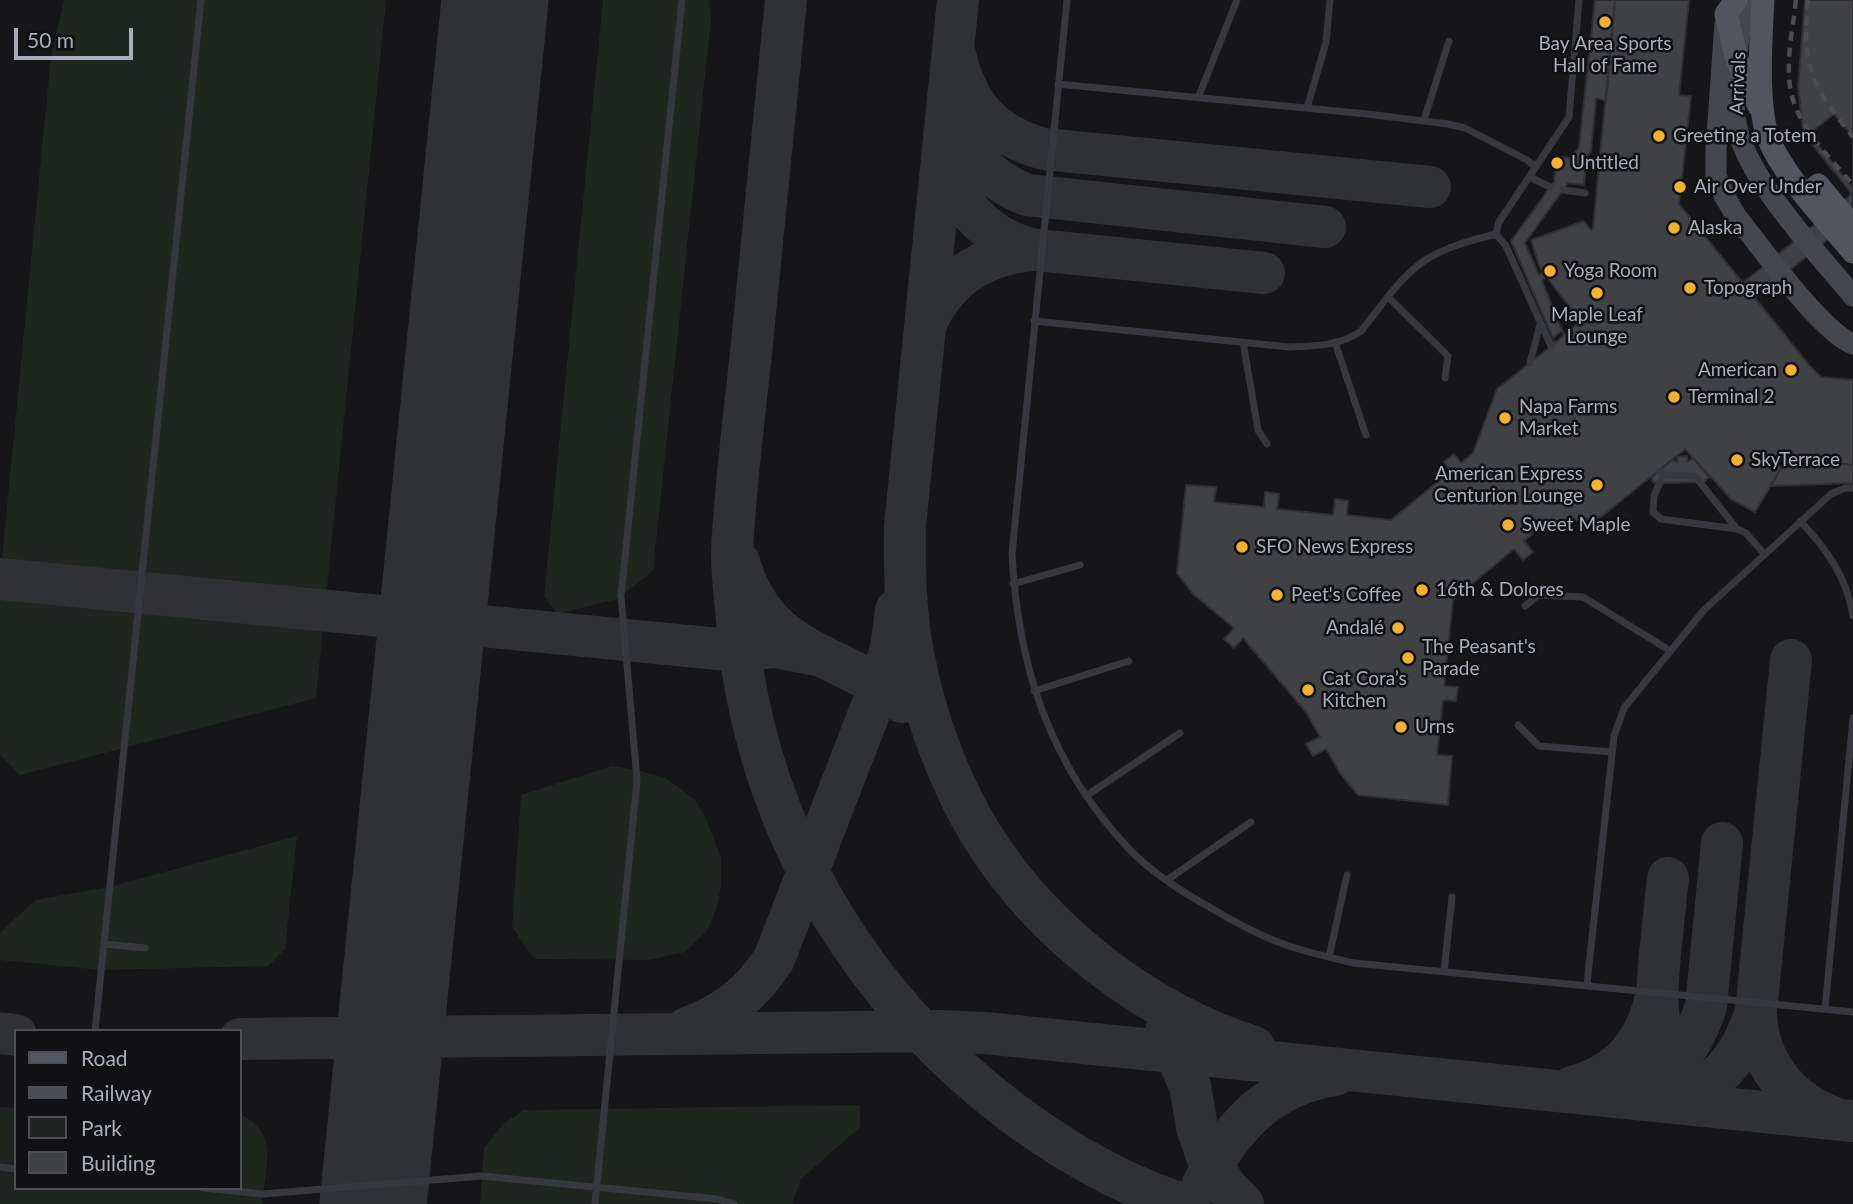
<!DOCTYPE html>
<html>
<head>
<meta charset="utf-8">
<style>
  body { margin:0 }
  #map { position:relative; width:1853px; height:1204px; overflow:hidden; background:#161618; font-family:Lato,sans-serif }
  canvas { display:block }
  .legend { position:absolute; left:14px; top:1029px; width:228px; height:161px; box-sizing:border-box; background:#111113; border:2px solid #4d4f55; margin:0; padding:9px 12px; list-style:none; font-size:21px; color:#a8adb8 }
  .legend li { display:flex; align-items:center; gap:14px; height:35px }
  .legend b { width:35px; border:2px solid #4d4f55 }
  .scale { position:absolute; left:14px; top:28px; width:119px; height:32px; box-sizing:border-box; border:4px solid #a8adb8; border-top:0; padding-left:9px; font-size:21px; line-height:24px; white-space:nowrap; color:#a8adb8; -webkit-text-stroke:5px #111113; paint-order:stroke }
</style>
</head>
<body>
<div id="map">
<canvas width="1853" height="1204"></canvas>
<ul class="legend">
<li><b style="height:9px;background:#53555c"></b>Road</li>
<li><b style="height:9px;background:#4a4c52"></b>Railway</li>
<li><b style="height:19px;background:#1e261f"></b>Park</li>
<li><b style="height:19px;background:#404145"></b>Building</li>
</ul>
<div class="scale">50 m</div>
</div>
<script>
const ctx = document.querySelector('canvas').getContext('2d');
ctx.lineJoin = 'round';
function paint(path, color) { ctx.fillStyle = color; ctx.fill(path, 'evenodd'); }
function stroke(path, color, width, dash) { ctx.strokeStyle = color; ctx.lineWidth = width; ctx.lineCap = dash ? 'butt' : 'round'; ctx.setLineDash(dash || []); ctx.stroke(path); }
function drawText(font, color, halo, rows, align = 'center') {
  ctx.font = font + ' Lato,sans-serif'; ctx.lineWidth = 5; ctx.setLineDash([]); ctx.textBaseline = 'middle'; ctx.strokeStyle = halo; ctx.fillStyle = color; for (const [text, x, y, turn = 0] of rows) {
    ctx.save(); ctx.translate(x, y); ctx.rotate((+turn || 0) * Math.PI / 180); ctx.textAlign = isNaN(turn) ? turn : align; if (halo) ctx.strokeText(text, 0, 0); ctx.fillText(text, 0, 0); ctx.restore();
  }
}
const green = new Path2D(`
  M64,0H386L316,698L20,775L0,755V578L51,57Z
  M603,0H709L711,19L653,571L617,599L558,614L544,597Z
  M612,766L636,770L666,778L695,800L705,816L721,858V887L716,910L707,931L685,952L649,960L534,959L512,927L521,795Z
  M297,836L285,949L268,966L101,970L0,960V933L35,900L109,887Z
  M860,1105V1127L801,1179L792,1204H480L484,1148L503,1124L524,1110Z
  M0,1107L16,1108V1188H240V1114C279,1133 266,1168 262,1204H0Z`);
const taxiway = new Path2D(`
  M786,0C775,114 764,228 752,343C745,412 735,483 732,553C732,571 734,590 736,609C746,769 814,921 926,1036C994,1107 1087,1173 1182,1204
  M958,0L905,526C904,570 905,614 914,658C925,717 950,784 982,836C1043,933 1145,1012 1254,1047
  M955,54C967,106 992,135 1044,149L1430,187
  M951,106C957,149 988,179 1027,195L1325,227
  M945,156C953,204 989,241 1037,250L1264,273
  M927,322C946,277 988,252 1037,250
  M739,562C765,655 838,651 902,702
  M0,579L739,651L775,647L816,655
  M1668,878C1665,903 1663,928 1660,953C1656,1001 1652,1049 1692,1084
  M1756,1011C1756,1060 1787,1100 1832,1117
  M687,1028C726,1014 752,993 774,959L880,685L891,648L896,610
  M1166,1032L1190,1086L1197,1128L1207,1156L1226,1187L1243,1204
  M0,1033L16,1035
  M240,1039L939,1031L985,1033L1853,1121
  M1572,1087C1620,1074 1645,1044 1656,997
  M1620,1093C1666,1084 1693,1048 1706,1006L1722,843
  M1663,1099C1715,1093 1741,1058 1756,1011L1791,660
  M1203,1184C1231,1127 1269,1085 1335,1075`);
const runway = new Path2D(`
  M373,1204L495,0`);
const building = new Path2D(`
  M1595,0H1615L1606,101L1596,98L1591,151L1586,158L1584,185L1568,183L1525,243L1539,275L1543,272L1547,276L1542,281L1564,335L1555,343L1511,241L1554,182L1556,156L1571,158L1579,147Z
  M1615,0H1689L1679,95L1691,96L1679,204L1809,365L1821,377L1853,380V465L1776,455L1774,458L1781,468L1755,512L1731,499L1685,449L1601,517L1541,526L1524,541L1533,552L1523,560L1514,549L1453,600L1444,686L1458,687L1456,701L1443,700L1437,755L1452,756L1448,805L1358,795L1340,773L1326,749L1313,756L1306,744L1320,737L1306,712L1243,638L1234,648L1224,639L1234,628L1193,594L1177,573L1186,485L1216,487L1214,502L1264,507L1265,492L1279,494L1277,509L1333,515L1335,499L1348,501L1347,515L1391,520L1451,471L1444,462L1454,454L1461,463L1473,453L1497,389L1555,343L1553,338L1562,330L1564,335L1580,321L1540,268L1531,240L1584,221L1591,230L1593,229Z
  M1805,0H1853V195L1808,139L1803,129L1798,87Z
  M1834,114L1853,137V188L1809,134Z
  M1852,194L1853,219L1755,298L1743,283Z
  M1687,456V462L1693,458L1709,477L1704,482L1654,483L1651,478L1672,460L1678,462L1677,457Z
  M1820,462L1853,465V483L1771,486L1781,468Z`);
const lane = new Path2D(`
  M1067,0L1012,554C1018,668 1050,765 1129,849C1152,873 1182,892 1211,908C1236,923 1264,938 1292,947C1313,954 1334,958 1354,963L1853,1012
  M1058,84L1367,114L1448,124L1465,128L1527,160L1536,167
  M1198,98L1237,0
  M1307,108L1326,42L1330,0
  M1424,120L1449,41
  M1530,177L1550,187
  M1563,190L1585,193
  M1496,234L1499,222L1569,117L1579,0
  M1496,234L1506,246L1551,346
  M1388,297L1448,356L1445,378
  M1034,321L1289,347C1314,346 1341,346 1361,331C1380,308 1399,278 1424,261C1445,247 1472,240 1496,234
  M1243,342L1258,430L1267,444
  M1335,342L1366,435
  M1530,363L1540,324
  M1659,471L1663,475L1654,496L1653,512L1661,519L1737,529L1746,533L1764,554
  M1663,475L1695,476L1737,529
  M1800,521C1827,549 1847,578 1853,616
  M1013,584L1080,565
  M1525,606L1538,595L1583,597L1669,650
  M1034,691L1129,661
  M1518,725L1539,746L1612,752
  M1086,796L1180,733
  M1167,880L1251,822
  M104,944L145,948
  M1329,957L1347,875
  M1444,971L1452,897
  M1587,984L1614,736L1624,708L1704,610L1831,494L1845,488H1853
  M1825,1009L1853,718
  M95,1031L201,0
  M0,1167L16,1169
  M203,1188L263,1194L482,1176L717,1199L734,1204
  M595,1204L637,780L621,596L682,0`);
const secondary = new Path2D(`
  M1744,0C1740,38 1730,80 1735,118C1743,176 1816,251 1853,296
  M1725,24L1716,150V176L1725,197L1736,216C1760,246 1821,332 1853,344`);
const primary = new Path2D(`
  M1736,0L1726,14L1737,60L1759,106
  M1763,0C1761,35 1756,108 1769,140C1785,178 1827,220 1853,252
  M1818,185L1853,227`);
const rail = new Path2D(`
  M1796,0C1793,28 1786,58 1790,86C1795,125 1829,156 1853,185
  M1808,0C1801,67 1812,86 1853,137`);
const markers = [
  [1605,22,7,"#f2b134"],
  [1659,136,7,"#f2b134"],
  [1557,163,7,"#f2b134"],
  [1680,187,7,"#f2b134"],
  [1674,228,7,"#f2b134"],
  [1550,271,7,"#f2b134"],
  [1690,288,7,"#f2b134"],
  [1597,293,7,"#f2b134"],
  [1791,370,7,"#f2b134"],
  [1674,397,7,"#f2b134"],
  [1505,418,7,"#f2b134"],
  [1737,460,7,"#f2b134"],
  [1597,485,7,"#f2b134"],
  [1508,525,7,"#f2b134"],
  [1242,547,7,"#f2b134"],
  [1422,590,7,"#f2b134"],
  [1277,595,7,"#f2b134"],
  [1398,628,7,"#f2b134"],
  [1408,658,7,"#f2b134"],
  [1308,690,7,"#f2b134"],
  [1401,727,7,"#f2b134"]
];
const poiNames = [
  ["Bay Area Sports",1605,44,"center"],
  ["Hall of Fame",1605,66,"center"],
  ["Greeting a Totem",1673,136],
  ["Untitled",1571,163],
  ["Air Over Under",1694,187],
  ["Alaska",1688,228],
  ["Yoga Room",1564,271],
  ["Topograph",1704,288],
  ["Maple Leaf",1597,315,"center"],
  ["Lounge",1597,337,"center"],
  ["American",1777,370,"right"],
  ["Terminal 2",1688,397],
  ["Napa Farms",1519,407],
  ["Market",1519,429],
  ["SkyTerrace",1751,460],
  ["American Express",1583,474,"right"],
  ["Centurion Lounge",1583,496,"right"],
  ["Sweet Maple",1522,525],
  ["SFO News Express",1256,547],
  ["16th & Dolores",1436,590],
  ["Peet's Coffee",1291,595],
  ["Andalé",1384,628,"right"],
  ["The Peasant's",1422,647],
  ["Parade",1422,669],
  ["Cat Cora’s",1322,679],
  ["Kitchen",1322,701],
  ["Urns",1415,727]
];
const streetNames = [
  ["Arrivals",1738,83,-88]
];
paint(green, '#1e261f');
stroke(taxiway, '#303135', 42);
stroke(runway, '#303135', 107);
paint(building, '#404145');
stroke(building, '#303034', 2);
stroke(lane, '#37383d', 7);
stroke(secondary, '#45474d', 21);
stroke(primary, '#53555c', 23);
stroke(rail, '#4a4c52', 4.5, [9, 7]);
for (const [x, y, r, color] of markers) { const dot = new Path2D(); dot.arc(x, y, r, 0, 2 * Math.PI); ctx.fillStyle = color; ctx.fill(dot); stroke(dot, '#111113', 2.5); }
drawText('19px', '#a8adb8', '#111113', poiNames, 'left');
drawText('19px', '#a8adb8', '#111113', streetNames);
</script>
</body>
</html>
